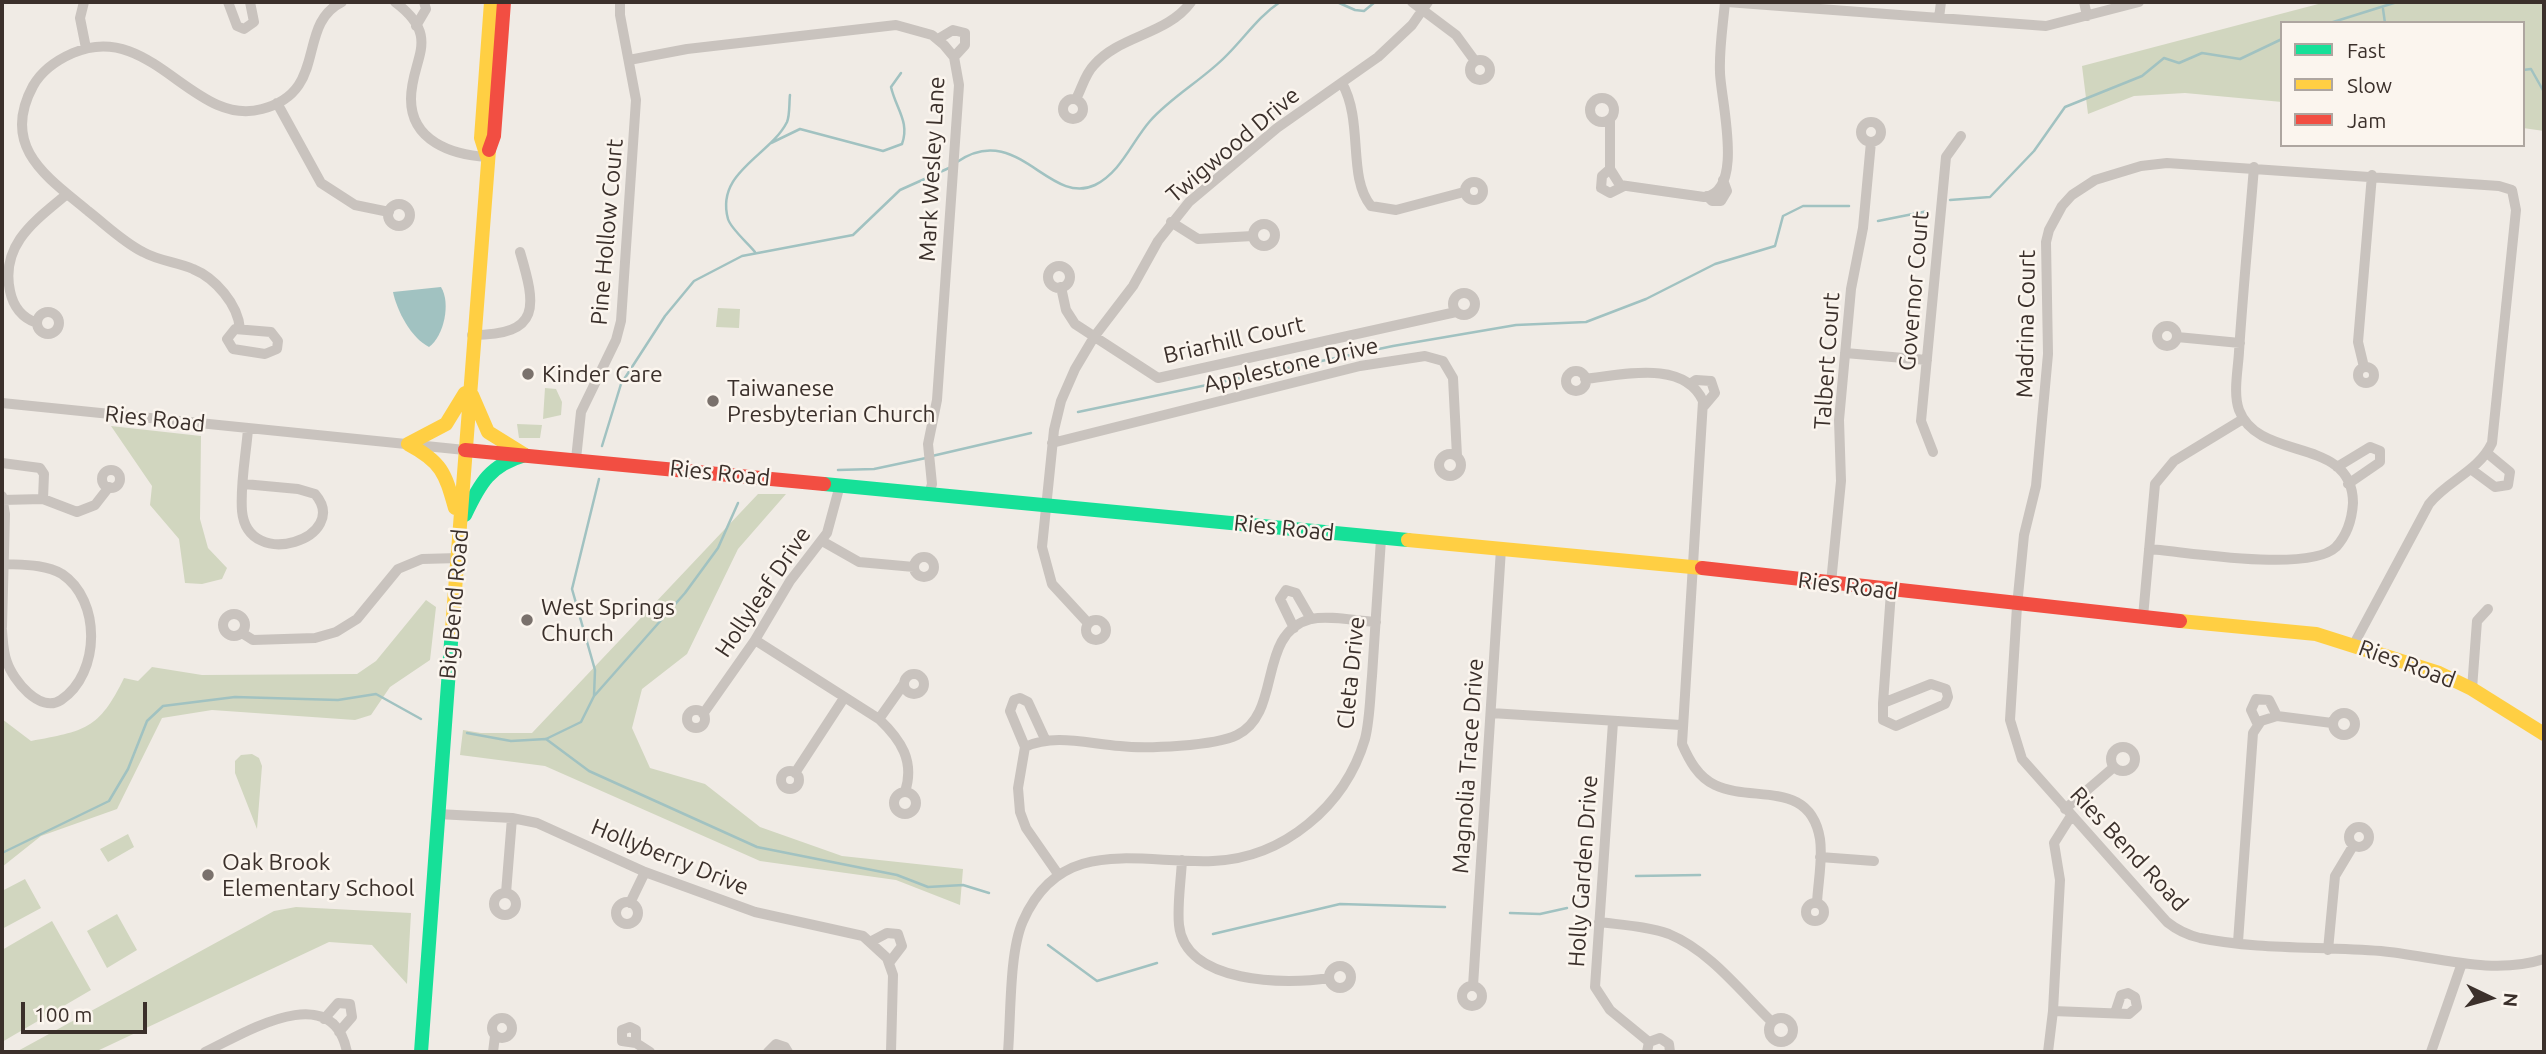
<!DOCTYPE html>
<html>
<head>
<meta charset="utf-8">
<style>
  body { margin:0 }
  #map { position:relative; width:2546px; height:1054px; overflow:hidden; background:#f0ebe5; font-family:Ubuntu,sans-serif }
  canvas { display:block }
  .frame { position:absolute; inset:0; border:4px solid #3b302b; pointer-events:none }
  .legend { position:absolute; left:2280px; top:21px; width:245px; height:126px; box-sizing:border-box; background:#fbf5ee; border:2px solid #aea6a0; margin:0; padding:9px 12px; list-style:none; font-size:21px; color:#3b302b }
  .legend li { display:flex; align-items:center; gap:14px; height:35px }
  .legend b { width:35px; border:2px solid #aea6a0 }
  .north { position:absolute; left:2455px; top:963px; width:70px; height:70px; -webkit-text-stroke:5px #fbf5ee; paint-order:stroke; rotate:95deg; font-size:19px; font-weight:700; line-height:28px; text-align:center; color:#3b302b }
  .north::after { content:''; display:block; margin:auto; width:24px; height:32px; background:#3b302b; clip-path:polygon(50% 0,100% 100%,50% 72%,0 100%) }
  .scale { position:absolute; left:21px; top:1002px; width:126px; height:32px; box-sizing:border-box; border:4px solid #3b302b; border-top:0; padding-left:9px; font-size:21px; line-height:24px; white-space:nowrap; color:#3b302b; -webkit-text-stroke:5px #fbf5ee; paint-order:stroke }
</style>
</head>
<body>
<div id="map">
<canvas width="2546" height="1054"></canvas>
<div class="frame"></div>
<ul class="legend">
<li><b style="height:9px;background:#16e098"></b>Fast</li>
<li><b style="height:9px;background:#ffcf43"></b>Slow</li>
<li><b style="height:9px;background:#f24e42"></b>Jam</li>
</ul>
<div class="north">N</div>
<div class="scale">100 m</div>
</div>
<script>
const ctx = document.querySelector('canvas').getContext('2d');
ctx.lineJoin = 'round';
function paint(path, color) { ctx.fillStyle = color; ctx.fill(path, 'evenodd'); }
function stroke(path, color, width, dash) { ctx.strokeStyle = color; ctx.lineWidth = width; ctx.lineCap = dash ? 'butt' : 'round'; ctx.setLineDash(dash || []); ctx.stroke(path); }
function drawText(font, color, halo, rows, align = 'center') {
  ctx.font = font + ' Ubuntu,sans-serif'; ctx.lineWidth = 5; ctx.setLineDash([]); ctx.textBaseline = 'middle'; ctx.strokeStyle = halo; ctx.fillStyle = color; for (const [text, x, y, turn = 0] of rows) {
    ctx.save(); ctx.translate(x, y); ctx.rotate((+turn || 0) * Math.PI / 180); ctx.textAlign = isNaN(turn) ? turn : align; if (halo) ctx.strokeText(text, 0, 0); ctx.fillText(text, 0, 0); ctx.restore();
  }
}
const green = new Path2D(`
  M2326,2H2544V131L2523,128V23H2282V102L2185,93L2134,96L2088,114L2082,66Z
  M718,308L740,309L739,328L716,327Z
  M545,388L556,389L562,402L561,415L543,419Z
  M517,424L542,425L540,438H519Z
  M111,426L201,436L200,519L208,548L227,568L222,579L202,584L185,583L179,539L150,505L152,486Z
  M758,494H786L738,549L687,654L642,689L632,728L650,768L705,784L760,827L842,856L963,869L960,905L896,880L760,861L545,766L460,755L463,730L481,733H532Z
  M426,600L436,607L430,660L390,687L371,715L355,720L212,710L162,718L117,809L41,836L2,867V719L31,741C84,731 99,730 124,678L138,681L152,667L202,675L357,674L376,661Z
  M252,754L259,758L262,766L257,829L235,773V761L241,755Z
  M128,834L134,847L108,862L100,849Z
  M25,879L41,908L2,929V891Z
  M296,907L411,913L407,984L372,945L329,942L95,1052H16L274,911Z
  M117,914L137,950L107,968L87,931Z
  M52,921L91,990L2,1042V950Z`);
const water = new Path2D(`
  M441,287C451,303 444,336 429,347C411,338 397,311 393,292Z`);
const stream = new Path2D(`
  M1337,2L1355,10L1364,11L1375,2
  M2383,9L2385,23
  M2330,23L2397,2
  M2523,70L2531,69L2544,92
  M771,143L800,129L883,151L902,144C910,122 896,109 891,87L901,73
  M957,162C1017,120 1049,207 1095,185C1121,172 1131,143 1150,121C1172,96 1204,79 1227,55C1245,37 1259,16 1280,2
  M1950,200L1990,197L2034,151L2065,107L2142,76L2164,58L2179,63L2202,53L2240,59L2282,39
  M1878,221L1928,211
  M755,252C748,243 731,229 728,219C715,172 770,156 787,122C790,115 789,103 790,95
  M1078,412L1393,346L1516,325L1586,322L1646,299L1715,264L1775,246L1783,216L1803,206H1849
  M602,446L621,384L665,316L694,281L742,256L853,235L900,190L949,168
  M932,456L1031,433
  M838,470L874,469L926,458
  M595,695L685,593L718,548L738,503
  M467,733L511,741L546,739L581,722L594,696L595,670L572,589L599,479
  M546,739L589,771L757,847L897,875L928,887L963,885L989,893
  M2,853L109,801L128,769L147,721L163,706L235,697L338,700L376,694L421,719
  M1636,876L1700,875
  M1510,913L1540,914L1567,908
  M1213,934L1340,904L1445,907
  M1048,945L1097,981L1157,963`);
const street = new Path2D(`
  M84,2L80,18L86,48
  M228,2L237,26L244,29L254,22L250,2
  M395,2C443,38 411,58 411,99C411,141 452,155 487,157
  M1412,2L1456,35L1475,61
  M1727,2L2046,26L2139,2
  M2084,2L2087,16
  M1939,18L1941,2
  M416,26L426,9L424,2
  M938,39L953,30L965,33V45L954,57
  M629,60L687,49L896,25L932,35L944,45L954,57L959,85L937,400L928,444L932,484L929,494
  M1470 70a10 10 0 1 1 20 0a10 10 0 1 1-20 0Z
  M1342,83C1364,122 1347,177 1371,206L1396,210L1464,192
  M1590 110a12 12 0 1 1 24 0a12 12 0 1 1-24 0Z
  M1076,99C1082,88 1085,74 1094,65C1120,35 1167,35 1191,2
  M1063 109a10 10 0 1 1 20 0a10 10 0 1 1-20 0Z
  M277,103L321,183L355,205L389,212
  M1610,119V169L1620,185L1704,197C1746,193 1720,97 1720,72C1719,49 1723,25 1725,2
  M1861 132a10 10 0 1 1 20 0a10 10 0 1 1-20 0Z
  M1610,169L1602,176L1601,188L1610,193L1624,186
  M1465 191a9 9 0 1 1 18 0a9 9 0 1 1-18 0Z
  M1707,196L1712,201H1721L1727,191L1723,180
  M388 215a11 11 0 1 1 22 0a11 11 0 1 1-22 0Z
  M1171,222L1198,239L1253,236
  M1253 235a11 11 0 1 1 22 0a11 11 0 1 1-22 0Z
  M1048 277a11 11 0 1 1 22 0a11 11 0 1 1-22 0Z
  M1061,287L1066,310L1075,324L1158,378L1456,312
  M1453 304a11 11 0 1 1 22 0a11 11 0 1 1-22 0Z
  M37 323a11 11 0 1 1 22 0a11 11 0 1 1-22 0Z
  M37,323C22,318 13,306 10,291C0,244 36,220 67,194
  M2157 336a10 10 0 1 1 20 0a10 10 0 1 1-20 0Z
  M235,329L271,332L278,341L277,349L265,354L233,349L227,339Z
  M240,329C238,304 215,278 193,269C177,262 159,261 143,252C123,242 106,225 88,211C47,177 0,147 33,86C42,70 57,60 73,53C151,19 193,128 262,109C330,91 295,25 342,2
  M472,335C542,335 536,306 520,252
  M2177,337L2240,343
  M1845,353L1927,360
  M2358 375a8 8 0 1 1 16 0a8 8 0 1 1-16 0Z
  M2364,367L2358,342L2372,175
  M1566 381a10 10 0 1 1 20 0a10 10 0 1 1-20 0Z
  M1585,379C1622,375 1684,359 1703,401L1682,744C1689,760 1698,777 1715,785C1753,803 1810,779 1820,839C1823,859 1818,882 1817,903
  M1690,384L1696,380L1711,381L1715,393L1704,406
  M2,403L465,450
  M1052,443L1360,366L1425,356L1443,361L1453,378L1457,456
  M1933,452L1921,421L1946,157L1961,136
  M1439 465a11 11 0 1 1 22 0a11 11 0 1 1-22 0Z
  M576,459L581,412L616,340L621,321L636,100L620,15V2
  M2,463L40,468L44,474L43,499
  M2337,467L2370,447L2380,451V462L2348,484
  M2472,470L2495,487L2508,485L2510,472L2487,453
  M102 479a9 9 0 1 1 18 0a9 9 0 1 1-18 0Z
  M244,484L298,489L315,494C352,537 248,573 242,511C240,484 246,455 248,429
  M2,496L5,514L2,627
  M2,500L43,499L77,512L95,505L109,487
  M822,541L859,562L914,567
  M2149,549C2188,552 2309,573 2336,547C2347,535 2352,519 2353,503C2353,435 2259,463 2239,410C2233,393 2238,370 2239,352C2243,290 2249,229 2254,167
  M914 567a10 10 0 1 1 20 0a10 10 0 1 1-20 0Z
  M1831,583L1841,481L1839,420L1851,289L1863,228L1871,142
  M223 625a11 11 0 1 1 22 0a11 11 0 1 1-22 0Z
  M2143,617L2155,484L2174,461L2243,419
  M1086 630a10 10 0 1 1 20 0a10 10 0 1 1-20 0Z
  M1088,623L1052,584L1042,547L1054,430L1061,401L1075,369L1094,337L1133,286L1158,241L1189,202L1277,128L1378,57L1412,25L1428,2
  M1294,628L1280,599L1286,590L1296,593L1311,619
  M2,630C3,641 3,652 7,662C13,680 40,714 61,700C101,673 101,600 62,574C45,564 23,565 4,564
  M242,633L253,640L315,638L336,632L357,619L398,569L422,559L459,558
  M755,640L879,719C901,740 915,761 905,792
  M2354,644L2429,504C2448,480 2478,472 2492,443L2516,210L2512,190L2499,186L2167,163L2141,166L2095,180L2072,195L2062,206L2049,230L2046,242L2048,354L2036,486L2024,535L2017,606L2010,720L2022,759L2167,922C2177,930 2187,935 2200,938C2259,950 2321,946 2381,951C2433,956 2492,976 2544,959
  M904 684a10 10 0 1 1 20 0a10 10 0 1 1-20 0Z
  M1931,684L1946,689L1948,697L1945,704L1896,726L1883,720V703Z
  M2472,689L2477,621L2488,609
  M1883,703L1891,592
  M687 719a9 9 0 1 1 18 0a9 9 0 1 1-18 0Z
  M2333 724a11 11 0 1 1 22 0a11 11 0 1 1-22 0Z
  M1491,713L1681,725
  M703,714L755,640L790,581L827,533L840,485
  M879,719L903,685
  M1613,722L1595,987L1610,1010L1649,1042
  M2258,725L2251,710L2256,699L2269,700L2277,716
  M1045,739L1028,702L1020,698L1014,700L1010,711L1025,747L1018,788L1020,812L1026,828L1058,874
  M1025,747C1054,733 1089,744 1120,746C1146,749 1215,746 1237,735C1283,713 1256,633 1311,619C1330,615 1356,621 1376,622
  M2111 759a12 12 0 1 1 24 0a12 12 0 1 1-24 0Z
  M781 780a9 9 0 1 1 18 0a9 9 0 1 1-18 0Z
  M795,773L844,698
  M894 803a11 11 0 1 1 22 0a11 11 0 1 1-22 0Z
  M2065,809L2114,767
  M438,814L512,818L537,823L645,872L755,912L863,936L887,958L893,975L891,1052
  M2349 837a10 10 0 1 1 20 0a10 10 0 1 1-20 0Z
  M1820,857L1874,861
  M1182,860C1181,881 1177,905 1179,925C1185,984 1287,985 1329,978
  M506,893L512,818
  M494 904a11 11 0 1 1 22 0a11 11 0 1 1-22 0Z
  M616 913a11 11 0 1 1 22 0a11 11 0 1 1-22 0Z
  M630,903L645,872
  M1806 912a9 9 0 1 1 18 0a9 9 0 1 1-18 0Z
  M1599,922C1622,925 1647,926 1669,934C1710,951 1741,992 1772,1022
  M870,942L887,933L898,934L902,946L889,963
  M2238,942L2253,733L2261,721L2277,716L2332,723
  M2328,950L2335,876L2353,846
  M1329 977a11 11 0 1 1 22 0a11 11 0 1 1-22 0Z
  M1473,986L1501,549
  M1462 996a10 10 0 1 1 20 0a10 10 0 1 1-20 0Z
  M2053,1011L2129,1014L2137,1007L2135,997L2128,993L2121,995L2115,1013
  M492 1028a10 10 0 1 1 20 0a10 10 0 1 1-20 0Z
  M1769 1030a12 12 0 1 1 24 0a12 12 0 1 1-24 0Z
  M324,1019L338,1003L350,1004L352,1017L339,1032
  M636,1043V1030L630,1027L622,1030V1041L636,1043L650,1052
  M205,1052C243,1034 332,977 347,1052
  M493,1052L495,1036
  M768,1052L776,1044L785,1047L788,1052
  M1008,1052C1011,1017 1009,952 1023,921C1061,834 1139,864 1213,861C1284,858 1345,806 1365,739C1370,719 1370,697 1372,676C1375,630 1378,584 1381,539
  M1647,1052L1649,1042L1660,1038L1669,1044L1670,1052
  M2048,1052L2053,1011L2060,880L2054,843L2071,816
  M2431,1052L2462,963`);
const fast = new Path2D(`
  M824,484L1408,540
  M465,515C480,483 490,465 525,455
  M421,1052L452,629`);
const slow = new Path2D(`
  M487,157L481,138L491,2
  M472,395L488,432L525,455
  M408,444C442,462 445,473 455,508
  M408,444L446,424L465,393
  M1408,540L1702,568
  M2180,621L2316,634L2439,673L2472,689L2544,734
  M452,629L489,150`);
const jam = new Path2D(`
  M489,150L494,136L504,2
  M465,450L824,484
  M1702,568L2180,621`);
const markers = [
  [528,374,7,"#7a716c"],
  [713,401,7,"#7a716c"],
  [527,620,7,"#7a716c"],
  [208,875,7,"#7a716c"]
];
const streetNames = [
  ["Twigwood Drive",1233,145,-40],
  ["Mark Wesley Lane",932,169,-87],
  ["Pine Hollow Court",607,232,-85],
  ["Governor Court",1914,291,-85],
  ["Madrina Court",2026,324,-89],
  ["Briarhill Court",1234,340,-13],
  ["Talbert Court",1827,361,-86],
  ["Applestone Drive",1291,365,-13],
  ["Ries Road",155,419,6],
  ["Ries Road",720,473,6],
  ["Ries Road",1284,528,6],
  ["Ries Road",1848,586,7],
  ["Hollyleaf Drive",763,592,-56],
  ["Big Bend Road",454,604,-85],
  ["Ries Road",2407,664,20],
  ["Cleta Drive",1351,673,-84],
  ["Magnolia Trace Drive",1468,766,-86],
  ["Ries Bend Road",2129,849,47],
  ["Hollyberry Drive",670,857,22],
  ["Holly Garden Drive",1583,871,-86]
];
const poiNames = [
  ["Kinder Care",542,374],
  ["Taiwanese",727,388],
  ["Presbyterian Church",727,414],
  ["West Springs",541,607],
  ["Church",541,633],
  ["Oak Brook",222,862],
  ["Elementary School",222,888]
];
paint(green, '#d1d6bf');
paint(water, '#a1c2c1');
stroke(stream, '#a1c2c1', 2.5);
stroke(street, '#c9c3be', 10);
stroke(fast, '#16e098', 14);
stroke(slow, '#ffcf43', 14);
stroke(jam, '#f24e42', 14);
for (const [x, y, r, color] of markers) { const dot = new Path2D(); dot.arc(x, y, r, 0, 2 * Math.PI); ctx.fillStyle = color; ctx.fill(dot); stroke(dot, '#fbf5ee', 2.5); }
drawText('23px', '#3b302b', '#fbf5ee', streetNames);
drawText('23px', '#3b302b', '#fbf5ee', poiNames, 'left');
</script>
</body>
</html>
